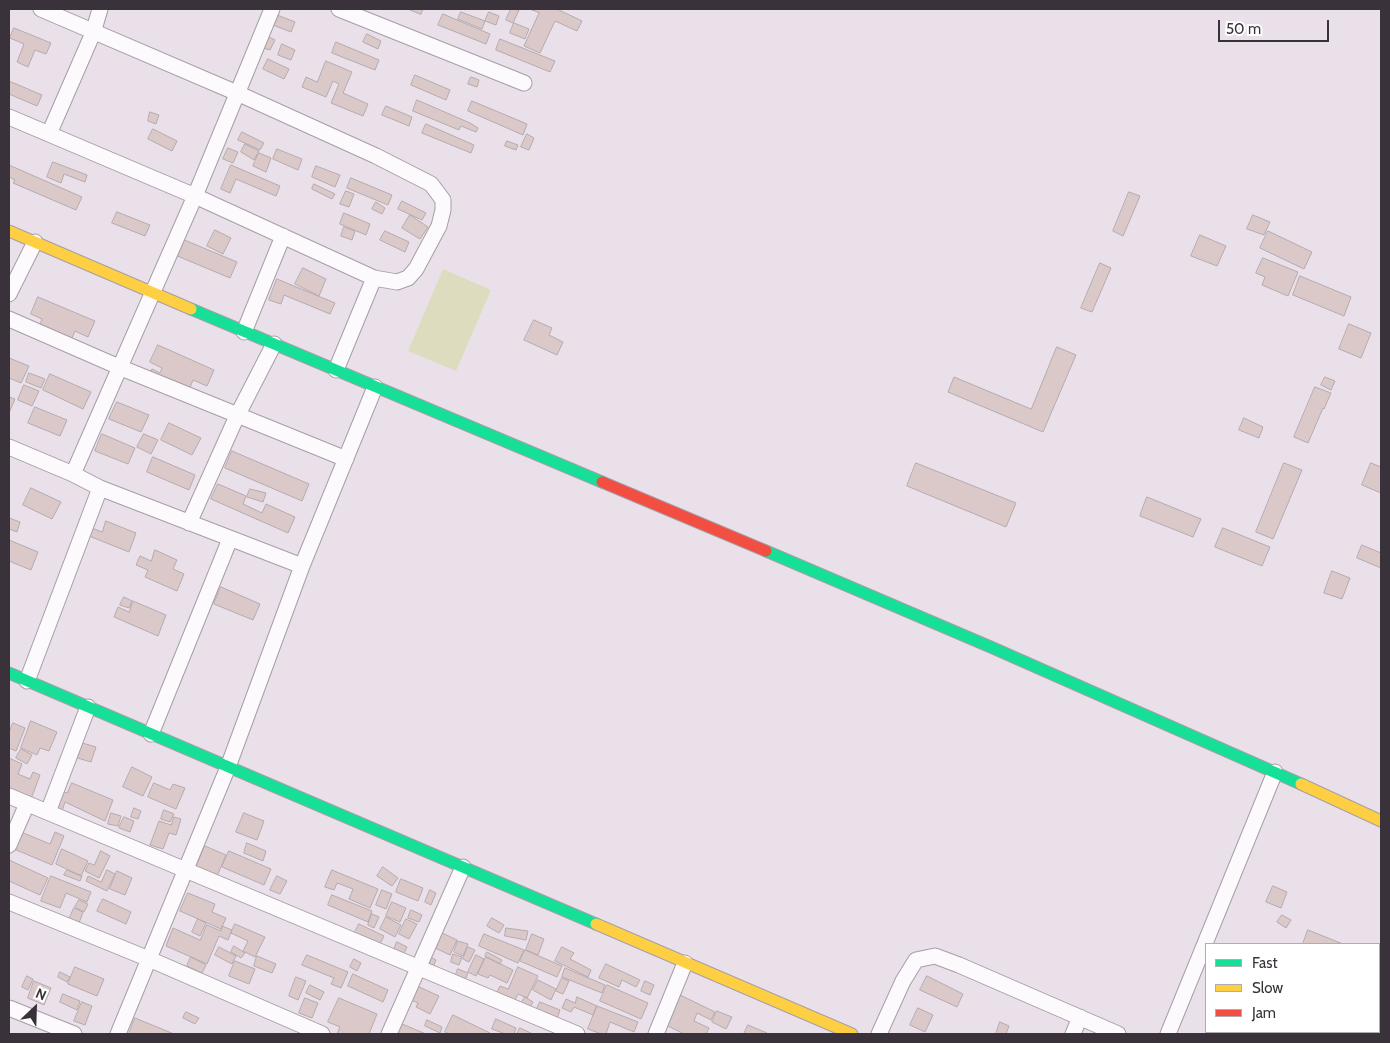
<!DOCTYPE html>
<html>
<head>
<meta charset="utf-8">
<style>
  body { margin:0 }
  #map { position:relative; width:1390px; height:1043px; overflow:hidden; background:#eae0ea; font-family:Cabin,sans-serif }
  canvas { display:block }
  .frame { position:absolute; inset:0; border:10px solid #39323a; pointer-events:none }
  .legend { position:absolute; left:1205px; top:943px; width:175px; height:90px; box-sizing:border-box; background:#fff; border:1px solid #b0adb0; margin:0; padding:6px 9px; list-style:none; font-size:15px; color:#39323a }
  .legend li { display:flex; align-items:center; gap:10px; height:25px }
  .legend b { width:25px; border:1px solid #b0adb0 }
  .north { position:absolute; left:10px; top:983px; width:50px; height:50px; -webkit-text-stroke:4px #fff; paint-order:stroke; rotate:24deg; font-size:14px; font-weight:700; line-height:20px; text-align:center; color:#39323a }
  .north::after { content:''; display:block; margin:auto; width:18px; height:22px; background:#39323a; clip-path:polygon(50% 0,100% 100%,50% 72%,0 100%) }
  .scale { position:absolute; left:1218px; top:20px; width:111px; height:22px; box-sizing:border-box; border:2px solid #39323a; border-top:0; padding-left:6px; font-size:15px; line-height:18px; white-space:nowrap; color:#39323a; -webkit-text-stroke:4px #fff; paint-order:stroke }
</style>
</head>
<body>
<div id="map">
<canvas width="1390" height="1043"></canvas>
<div class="frame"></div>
<ul class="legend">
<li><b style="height:6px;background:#16e098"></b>Fast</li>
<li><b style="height:6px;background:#ffcf43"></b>Slow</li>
<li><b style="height:6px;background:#f24e42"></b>Jam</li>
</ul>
<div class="north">N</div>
<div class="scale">50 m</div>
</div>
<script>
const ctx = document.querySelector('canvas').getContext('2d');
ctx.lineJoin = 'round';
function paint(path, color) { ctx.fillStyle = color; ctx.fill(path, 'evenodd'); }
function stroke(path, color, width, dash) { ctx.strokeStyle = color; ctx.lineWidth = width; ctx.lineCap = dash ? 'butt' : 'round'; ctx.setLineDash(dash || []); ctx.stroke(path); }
const green = new Path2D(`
  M443,269L491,290L456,371L408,351Z`);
const building = new Path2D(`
  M408,9H423L421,14Z
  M511,9L519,10L513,23L506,20Z
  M530,9H559V10L582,21L577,31L555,21L540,53L524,46L539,13Z
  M461,12L485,21L482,29L458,19Z
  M489,12L499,16L496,25L485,21Z
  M443,14L490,34L486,44L438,25Z
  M277,15L295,22L291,32L273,25Z
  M514,23L529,29L525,39L510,33Z
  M14,28L51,43L46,54L35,50L28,67L17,62L24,44L10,38Z
  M367,34L381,41L378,49L363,42Z
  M267,36L275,40L270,50L263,48Z
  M500,39L555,61L550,72L496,50Z
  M336,42L379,60L375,70L332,53Z
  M282,44L295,50L291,60L278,55Z
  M268,59L289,69L284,79L263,69Z
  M326,61L352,72L343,93L368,104L363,116L331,103L339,84L333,81L326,97L302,87L306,77L317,82Z
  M415,75L450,90L446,100L411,85Z
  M471,77L479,80L477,87L468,84Z
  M9,81L42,95L37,106L9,94Z
  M417,100L470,123L478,128L476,132L461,126L459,130L413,111Z
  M472,101L527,124L523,135L468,111Z
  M386,106L412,117L409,126L382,115Z
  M150,112L159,115L156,124L148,121Z
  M426,124L474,145L471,153L422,133Z
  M153,129L177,141L172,151L148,139Z
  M242,132L264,143L260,150L238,140Z
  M527,134L534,138L529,150L521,147Z
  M507,141L518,145L516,150L505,146Z
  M245,144L259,151L254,160L241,152Z
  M228,148L238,152L233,163L223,159Z
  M277,149L302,159L298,170L273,159Z
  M259,153L271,158L266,172L253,166Z
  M53,162L87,175L85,182L64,174L61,183L47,177Z
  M9,165L82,197L76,210L13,183L15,180L9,177Z
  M231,165L280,186L276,196L236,179L230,193L221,189Z
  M316,166L340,175L335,187L312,177Z
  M351,178L392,195L388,205L347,188Z
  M314,184L335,194L332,199L312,189Z
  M346,191L354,194L349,207L340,204Z
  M1129,192L1140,196L1123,236L1113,231Z
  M402,201L426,213L422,220L398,209Z
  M376,202L385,208L382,214L372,209Z
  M117,212L150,225L145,236L112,223Z
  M344,213L370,224L366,235L340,224Z
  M410,215L428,227L420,239L402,228Z
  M1253,215L1270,222L1264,235L1247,229Z
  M344,227L355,231L352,240L341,236Z
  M215,230L231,238L223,254L207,246Z
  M385,231L409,242L405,252L380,240Z
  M1268,231L1312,252L1304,269L1260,248Z
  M1200,235L1226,246L1217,266L1191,256Z
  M182,239L237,262L230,278L175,255Z
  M1263,258L1298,272L1288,296L1262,285L1265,277L1256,273Z
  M1100,263L1111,268L1092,312L1081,308Z
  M303,268L326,279L319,296L295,284Z
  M1300,276L1351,297L1344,316L1293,295Z
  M277,279L335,303L330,314L284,295L281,304L269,300Z
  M38,297L95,321L88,337L75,331L71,340L39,327L42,319L31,314Z
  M534,320L552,328L549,335L563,342L557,355L524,340Z
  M1349,324L1371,333L1361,358L1339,349Z
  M158,345L214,370L207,386L193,380L189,390L150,372L152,369L160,373L162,368L150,362Z
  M1057,347L1076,355L1043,432L948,392L954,377L1031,409Z
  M9,358L29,366L21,383L9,378Z
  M29,373L45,379L41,388L26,382Z
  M50,374L91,392L83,409L43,390Z
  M1325,377L1335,381L1331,390L1321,385Z
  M24,385L39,391L32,406L18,400Z
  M1315,387L1331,393L1324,409L1323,408L1308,443L1294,437Z
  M9,397L15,399L9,413Z
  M117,402L149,415L141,432L109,419Z
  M35,407L67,420L60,436L28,423Z
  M1244,418L1263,427L1259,438L1239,430Z
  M169,423L201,438L192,455L161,440Z
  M102,434L135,448L128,464L95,451Z
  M144,434L158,440L151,454L137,447Z
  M232,451L309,484L302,501L225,468Z
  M153,457L195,475L189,490L147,472Z
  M916,463L1016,503L1006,527L907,486Z
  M1284,463L1302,470L1273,539L1256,532Z
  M1371,463L1381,467V493L1362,485Z
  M218,484L246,496L243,504L262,513L266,504L295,517L288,533L211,499Z
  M31,488L61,502L52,519L23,505Z
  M250,489L266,493L263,502L247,497Z
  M1147,497L1201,519L1193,537L1140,516Z
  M9,518L20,522L17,532L9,529Z
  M106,521L136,533L129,552L89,536L92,528L102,532Z
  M1223,528L1270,547L1262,566L1215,547Z
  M9,540L38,552L31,570L9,561Z
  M1362,545L1381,553V568L1357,558Z
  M155,550L177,560L173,569L184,574L177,591L145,577L148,570L136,565L140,556L151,561Z
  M1332,571L1350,578L1342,599L1324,593Z
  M221,587L260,604L253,620L214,604Z
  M124,597L132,601L129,608L120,605Z
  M133,601L166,615L158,636L114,617L118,607L129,612Z
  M31,721L57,732L49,751L40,748L37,755L21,748Z
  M13,723L25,728L16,751L9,748V733Z
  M79,742L96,747L91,762L74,757Z
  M21,749L32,755L27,764L16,758Z
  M9,758L22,764L18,774L30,779L33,772L40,775L31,799L9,790Z
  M132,767L152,777L143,796L123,787Z
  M72,783L113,800L105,821L65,802L62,811L52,806L59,790L67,793Z
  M154,783L170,790L173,784L185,788L176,809L148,797Z
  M134,808L141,811L138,819L131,817Z
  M164,810L174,814L170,822L161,819Z
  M111,813L121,816L118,826L108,824Z
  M244,813L264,821L257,840L236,832Z
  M124,817L134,821L130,832L119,828Z
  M174,817L181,819L176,835L169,833L163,849L150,845L159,821L171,825Z
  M21,832L50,844L55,832L64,836L52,865L14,849Z
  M247,843L266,851L263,861L244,853Z
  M205,846L226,855L213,886L192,877Z
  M62,849L88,861L81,876L56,864Z
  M101,851L110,856L99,878L85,871L89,863L94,865Z
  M229,851L271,869L264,885L222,867Z
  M9,860L48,878L40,895L9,881Z
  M383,867L398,878L392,886L377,876Z
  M67,870L82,876L80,881L64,875Z
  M107,870L115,874L107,891L86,881L88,876L101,882Z
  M332,870L378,889L370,908L349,899L353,889L337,883L334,890L325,887Z
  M117,871L132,878L125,895L110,889Z
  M51,876L91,892L87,902L66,893L60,908L41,901Z
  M277,876L287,881L280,894L270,890Z
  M401,879L423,888L418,901L396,892Z
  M1273,886L1287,892L1281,908L1266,902Z
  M382,890L392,894L386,909L376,905Z
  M430,890L436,893L431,905L425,902Z
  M188,893L215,904L212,912L226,918L221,929L180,911Z
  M332,895L372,911L368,922L328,905Z
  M103,899L131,912L126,924L97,911Z
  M79,900L88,904L84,912L75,907Z
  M392,902L406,908L400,922L386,916Z
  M74,908L83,912L78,926L68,922Z
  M411,910L422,915L419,922L408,918Z
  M372,914L379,917L374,928L368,925Z
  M1282,915L1291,920L1286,928L1277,922Z
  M386,917L401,925L395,937L380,929Z
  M492,918L504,925L499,933L487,926Z
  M198,919L206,923L200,936L192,932Z
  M406,919L417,924L409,939L399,934Z
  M235,924L265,937L255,957L243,951L248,941L231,933Z
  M359,924L384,936L377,950L352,938Z
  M207,925L221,931L222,926L232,930L228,940L219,936L207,964L166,946L173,928L200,940Z
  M506,928L528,931L526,940L505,936Z
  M1308,930L1343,944H1303Z
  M438,931L457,940L450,955L431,946Z
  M484,934L524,950L518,963L479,946Z
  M532,934L544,939L538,955L526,950Z
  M458,941L468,944L463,956L454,952Z
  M397,942L407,947L402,957L393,952Z
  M234,946L245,953L241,958L231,952Z
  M219,947L236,956L232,964L215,955Z
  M468,947L475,950L469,962L463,959Z
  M562,947L574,953L570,959L591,970L588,977L555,961Z
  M525,950L562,966L557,977L520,961Z
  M487,952L502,960L500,964L485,956Z
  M453,954L462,957L459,965L451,962Z
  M307,955L348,972L341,988L331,984L334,978L302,965Z
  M427,955L436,960L433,967L423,962Z
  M476,955L484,959L476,976L468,972Z
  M257,956L276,964L272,973L254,966Z
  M191,957L206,965L202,973L187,966Z
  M486,957L513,970L507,983L490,975L488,978L478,974Z
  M354,959L361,963L357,971L350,967Z
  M1379,959L1381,960V980L1379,979Z
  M235,961L255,969L249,984L229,976Z
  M606,964L640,980L636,987L622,980L619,987L599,978Z
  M75,967L104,979L97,996L68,984Z
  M518,967L538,976L527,998L518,994L514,1002L496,994L500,986L508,989Z
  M565,968L605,985L602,993L562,977Z
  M458,969L468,973L465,980L455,977Z
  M60,972L70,977L67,982L58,977Z
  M353,974L388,990L383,1002L348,986Z
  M27,976L33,979L28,990L22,987Z
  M927,976L963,994L957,1007L920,990Z
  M296,977L306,981L298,1000L289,996Z
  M562,978L569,981L563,994L556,991Z
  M538,980L556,989L551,1000L533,990Z
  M34,981L51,988L44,1005L28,998Z
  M645,981L654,985L650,995L641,991Z
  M310,985L324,992L320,1000L306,993Z
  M415,985L439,996L430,1014L416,1007L418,1003L409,999Z
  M607,985L648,1003L641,1019L600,1001Z
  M1381,991V1011L1379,1010V998Z
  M676,993L715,1012L711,1020L697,1013L694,1021L709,1028L706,1034H684L662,1023Z
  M63,994L80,1001L77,1010L60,1002Z
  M525,997L533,1002L529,1009L521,1004Z
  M577,997L597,1006L593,1015L574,1007L571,1012L562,1008L566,999L575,1003Z
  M305,998L318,1003L312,1018L299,1013Z
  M339,998L377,1014L369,1034H337L340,1027L328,1022Z
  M82,1002L92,1006L85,1025L74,1021Z
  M540,1002L560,1010L557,1019L536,1011Z
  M597,1006L638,1022L634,1032L610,1022L606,1034H601L588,1029Z
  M918,1008L933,1015L925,1032L910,1025Z
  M717,1011L732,1017L726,1029L712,1022Z
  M186,1012L199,1018L195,1024L183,1018Z
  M453,1015L490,1033L489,1034H449L445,1032Z
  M135,1018L174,1034H129Z
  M496,1019L516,1028L514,1034H505L492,1029Z
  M427,1020L442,1027L440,1033L425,1026Z
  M395,1021L426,1034H389Z
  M1000,1022L1009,1026L1006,1034H996Z
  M748,1025L767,1033L766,1034H744Z
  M520,1028L533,1034H517Z`);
const street = new Path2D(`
  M339,9L524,83
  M9,117L195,196L374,278L397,282L408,278L416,269L439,226L443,210V200L431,184L376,156L237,93L41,9
  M49,134L93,33L100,9
  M9,294L35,242
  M9,319L119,367L346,459
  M244,332L283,236
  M336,370L374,278
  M9,447L73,474L100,488L302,566
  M73,474L195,196L272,9
  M189,523L237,416L274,344
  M27,681L100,488
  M151,734L230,539
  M9,796L577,1034
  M48,812L88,707
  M9,845L27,804
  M9,902L149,959L322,1034
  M9,1008L74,1034
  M118,1034L228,767L302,566L375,387
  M389,1034L463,867
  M656,1034L685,963
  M879,1034L903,981L916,960L935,956L959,965L1118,1034
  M1073,1034L1080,1017
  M1168,1034L1275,772`);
const fast = new Path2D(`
  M191,309L602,482
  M766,551L993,648L1301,784
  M9,673L596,924`);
const slow = new Path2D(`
  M9,231L191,309
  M1301,784L1381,821
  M596,924L852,1034`);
const jam = new Path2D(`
  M602,482L766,551`);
paint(green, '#dedcbe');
paint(building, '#dbc9ca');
stroke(building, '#b4aaae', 1);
stroke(street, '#a59ea6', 17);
stroke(fast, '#a59ea6', 13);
stroke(slow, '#a59ea6', 13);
stroke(jam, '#a59ea6', 13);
stroke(street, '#fcfafc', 15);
stroke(fast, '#16e098', 11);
stroke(slow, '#ffcf43', 11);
stroke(jam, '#f24e42', 11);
</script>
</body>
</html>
